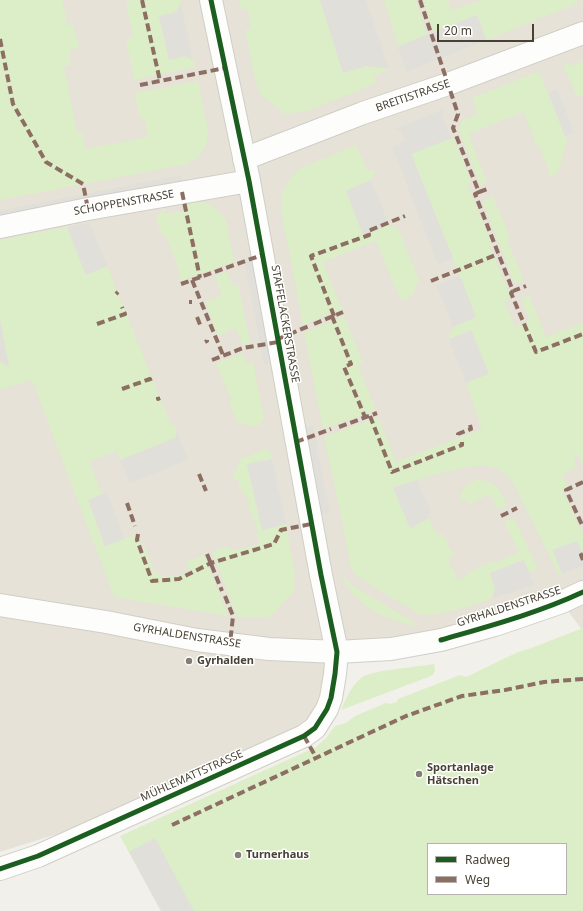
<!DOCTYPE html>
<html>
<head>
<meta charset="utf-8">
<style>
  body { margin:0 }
  #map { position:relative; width:583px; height:911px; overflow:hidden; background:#f2f0ea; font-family:"Noto Sans",sans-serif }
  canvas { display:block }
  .legend { position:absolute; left:427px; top:843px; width:140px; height:52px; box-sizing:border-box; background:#fff; border:1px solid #b6b3ae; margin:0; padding:5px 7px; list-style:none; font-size:12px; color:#484235 }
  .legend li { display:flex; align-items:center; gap:8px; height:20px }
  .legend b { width:20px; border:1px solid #b6b3ae }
  .scale { position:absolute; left:437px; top:24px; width:97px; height:18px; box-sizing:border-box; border:2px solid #484235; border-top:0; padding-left:5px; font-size:12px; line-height:14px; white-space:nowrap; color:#484235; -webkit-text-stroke:3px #fff; paint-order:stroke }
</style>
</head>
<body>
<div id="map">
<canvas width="583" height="911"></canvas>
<ul class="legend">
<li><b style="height:5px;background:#1b5e20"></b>Radweg</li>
<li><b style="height:5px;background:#8d6e63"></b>Weg</li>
</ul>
<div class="scale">20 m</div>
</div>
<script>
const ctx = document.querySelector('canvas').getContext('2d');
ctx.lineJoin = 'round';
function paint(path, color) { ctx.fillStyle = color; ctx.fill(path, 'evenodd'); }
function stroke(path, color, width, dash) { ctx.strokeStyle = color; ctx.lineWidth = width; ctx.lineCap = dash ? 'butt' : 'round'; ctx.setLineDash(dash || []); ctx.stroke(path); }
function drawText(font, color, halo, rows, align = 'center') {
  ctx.font = font + ' "Noto Sans",sans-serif'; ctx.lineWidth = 3; ctx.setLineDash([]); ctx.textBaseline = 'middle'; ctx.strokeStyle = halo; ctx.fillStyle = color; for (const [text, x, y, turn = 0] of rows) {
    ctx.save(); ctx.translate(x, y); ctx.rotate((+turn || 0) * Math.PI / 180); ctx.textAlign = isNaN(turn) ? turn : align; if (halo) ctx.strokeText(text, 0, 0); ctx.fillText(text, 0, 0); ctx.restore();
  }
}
const residential = new Path2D(`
  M0,0H583V631L561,602L337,652L322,719L161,801L0,852Z`);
const green = new Path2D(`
  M0,0H62L68,26L74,25L79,48L69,50L71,65L64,66L77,133L82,131L86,149L148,137L144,118L140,119L135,93L198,81L208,130L207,143L202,152L195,160L183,165L0,200Z
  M133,0H181V3L176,12L159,17L169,60L185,56L193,60L195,67L134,80L126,39L133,37L126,1Z
  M239,0H320L343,73L367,66L389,69L374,76L377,83L307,111L285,114L260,94L255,79L245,30L251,29L248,9H241Z
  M384,0H416L427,35L398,46Z
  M423,0H448L451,10L483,0H577L578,3L486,40L477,15L434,33Z
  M567,60L569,66L583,61V94L577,97L564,67Z
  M537,72L540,73L567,141L558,173L550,177L549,174L550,173L539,146L536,145L524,112L468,134L487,182L480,185L459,131L462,120L478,114L472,98Z
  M453,137L471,182L467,184L492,244L489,245L511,298L504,302L515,327L530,320L521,299L529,295L546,337L583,323V465L579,456L573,458L577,467L563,474L568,487L562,490L583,534V550L581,551L577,541L553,550L562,574L559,575L512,481C506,475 500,469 492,467C471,461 416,481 393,487L411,528L429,518L437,535L442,533L454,556L448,559L458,580L468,576L467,573L493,561L495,563L519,552L504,522L514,518L538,569L529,573L523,560L490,573L495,587L492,599C470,605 444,616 421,615L359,578L351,568L339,505L324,437L378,417L396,462L482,429L466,383L488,373L471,330L449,339C450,323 464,323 476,317L411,154Z
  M356,145L368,172L374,169L375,172L371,180L346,191L363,235L389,225L398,229L419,280L412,296L401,301L376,241L323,262L342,309L303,325L281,210C280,193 287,181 299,169Z
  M493,196L510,237L507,239L524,281L515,284L482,201Z
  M196,201C209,202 220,209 226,221L234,262L180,281L178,277L181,276L166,236L163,237L156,220L163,208L165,214L184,211L183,205Z
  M67,227L86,275L107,266L171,425L174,424L177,431L175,438L120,460L117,451L89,462L102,494L88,500L105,546L139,533L142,547H145L155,574L158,573L161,577L175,576L190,572L186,562L204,555L228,616L114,597L32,380L0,390V361L9,366L0,320V240Z
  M227,271L233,286L238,284L250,343L243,345L236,328L218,336L205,302L222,295L215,276Z
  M344,316L363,362L358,365L376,410L323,429L304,333Z
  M243,353L246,363L253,362L264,418L260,425L253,427L237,422L228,403L232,401L216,363Z
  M265,449L271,452L272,459L247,464L262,530L286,524L295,575L294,592L270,617L254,618L237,617L212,552L228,546L231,550L246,548L260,544L256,534L259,533L248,506L250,505L247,497L242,492L237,479L234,480L233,477L241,459Z
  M477,480C495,480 501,491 507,505L498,510L490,494L469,504L466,499L462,502C458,490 467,484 477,480Z
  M343,578H345L355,587L417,624L418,626C387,621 357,608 343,578Z
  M583,628V911H161L120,836L316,747L326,738L335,726L346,723L355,716L386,703L390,704L397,702L398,699L460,675L466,677L516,653L534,647ZM428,844H566V894H428Z
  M434,664C435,669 436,673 431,676L341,710C346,699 351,686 361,678C371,670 418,667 434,664Z`);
const parking = new Path2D(`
  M320,0H366L389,69L367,66L343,73Z
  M181,3L192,60L185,56L169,60L159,16L176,12Z
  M477,15L486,40L406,72L398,46Z
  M557,89L574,132L565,136L548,92Z
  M444,109L442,115L452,138L411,154L453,258L438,264L392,147L405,141L402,132L395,129Z
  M181,175L183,184L0,220V211Z
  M371,180L389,225L363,235L346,191Z
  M90,223L107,266L86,275L67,227Z
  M252,258L272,362L264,364L244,259Z
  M460,276L476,317L453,327L436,285Z
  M0,320L9,367L0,361Z
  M471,330L489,374L466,383L449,339Z
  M313,426L330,513L322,515L304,428Z
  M177,431L188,460L130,483L120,460L175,438Z
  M272,459L286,524L262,530L247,464Z
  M417,480L431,513L428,515L429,518L410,528L393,488Z
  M107,492L124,539L105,546L88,500Z
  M577,541L583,555V566L562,574L553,550Z
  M524,560L534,585L492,599L495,587L490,573Z
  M155,838L194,911H161L129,852Z`);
const street = new Path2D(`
  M244,159L363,113L448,84L583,33
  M0,227L88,209L249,181
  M0,605L106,622L197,640L269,649L337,652L391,649L441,640L495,625L562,602L583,592
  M0,869L38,856L304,736L315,728L327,709L331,698L335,674L337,652L321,575L249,181L211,0`);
const quiet = new Path2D(`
  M142,0L160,81
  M420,0L458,114L453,128L479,192L490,188
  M0,39L13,104L46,162L83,184L88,209
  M140,85L225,68
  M182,192L200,278
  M479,192L475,194L513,291L526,286
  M192,280L223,355
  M431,281L498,254
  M181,284L262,255
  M513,291L511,293L536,352L583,334
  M116,294L118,292
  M189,302H192
  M332,316L351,364L344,367L365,417
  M334,316L311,256L369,235L368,231L405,216
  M197,317L201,327
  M97,324L125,314L122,307
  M314,324L343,312
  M278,339L309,326
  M205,342L207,341V340
  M212,360L243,348L278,342
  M122,389L150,379L152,384
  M158,397V399L160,398
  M370,416L392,472L462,445V442
  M339,427L377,413
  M458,435V434L471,429L470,425
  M296,442L331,429
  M199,474L206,491
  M583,482L566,490L583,527
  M127,503L135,526
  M501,516L517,508
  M138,534L137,540L152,581L179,579L211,563L274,544L281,530L311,524
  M207,554L222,591
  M583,554L581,555L583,560
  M225,596L233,616L230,644
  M304,736L317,759
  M172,825L406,716L462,696L505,690L544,682L583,679`);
const cycleway = new Path2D(`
  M441,640C489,626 538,613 583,592
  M0,869L38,856L304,736L315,728L327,709L331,698L335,674L337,652L321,575L249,181L211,0`);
const markers = [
  [189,661,4,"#847f74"],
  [419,774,4,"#847f74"],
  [238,855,4,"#847f74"]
];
const streetNames = [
  ["BREITISTRASSE",413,96,-19],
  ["SCHOPPENSTRASSE",124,203,-10],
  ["STAFFELACKERSTRASSE",285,324,80],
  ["GYRHALDENSTRASSE",509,607,-18],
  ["GYRHALDENSTRASSE",187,636,9],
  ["MÜHLEMATTSTRASSE",192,776,-24]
];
const poiNames = [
  ["Gyrhalden",197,661],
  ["Sportanlage",427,768],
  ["Hätschen",427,781],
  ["Turnerhaus",246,855]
];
paint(residential, '#e6e2d7');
paint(green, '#dbeec7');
paint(parking, '#e1dfda');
stroke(street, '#d0cec7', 24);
stroke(street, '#fdfdfc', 22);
stroke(quiet, '#8d6e63', 4, [8, 4]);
stroke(cycleway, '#1b5e20', 5);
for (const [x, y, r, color] of markers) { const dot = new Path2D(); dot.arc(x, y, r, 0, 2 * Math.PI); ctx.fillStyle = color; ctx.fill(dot); stroke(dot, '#fff', 1.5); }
drawText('11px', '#484235', '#fff', streetNames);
drawText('bold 11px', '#484235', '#fff', poiNames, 'left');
</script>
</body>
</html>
